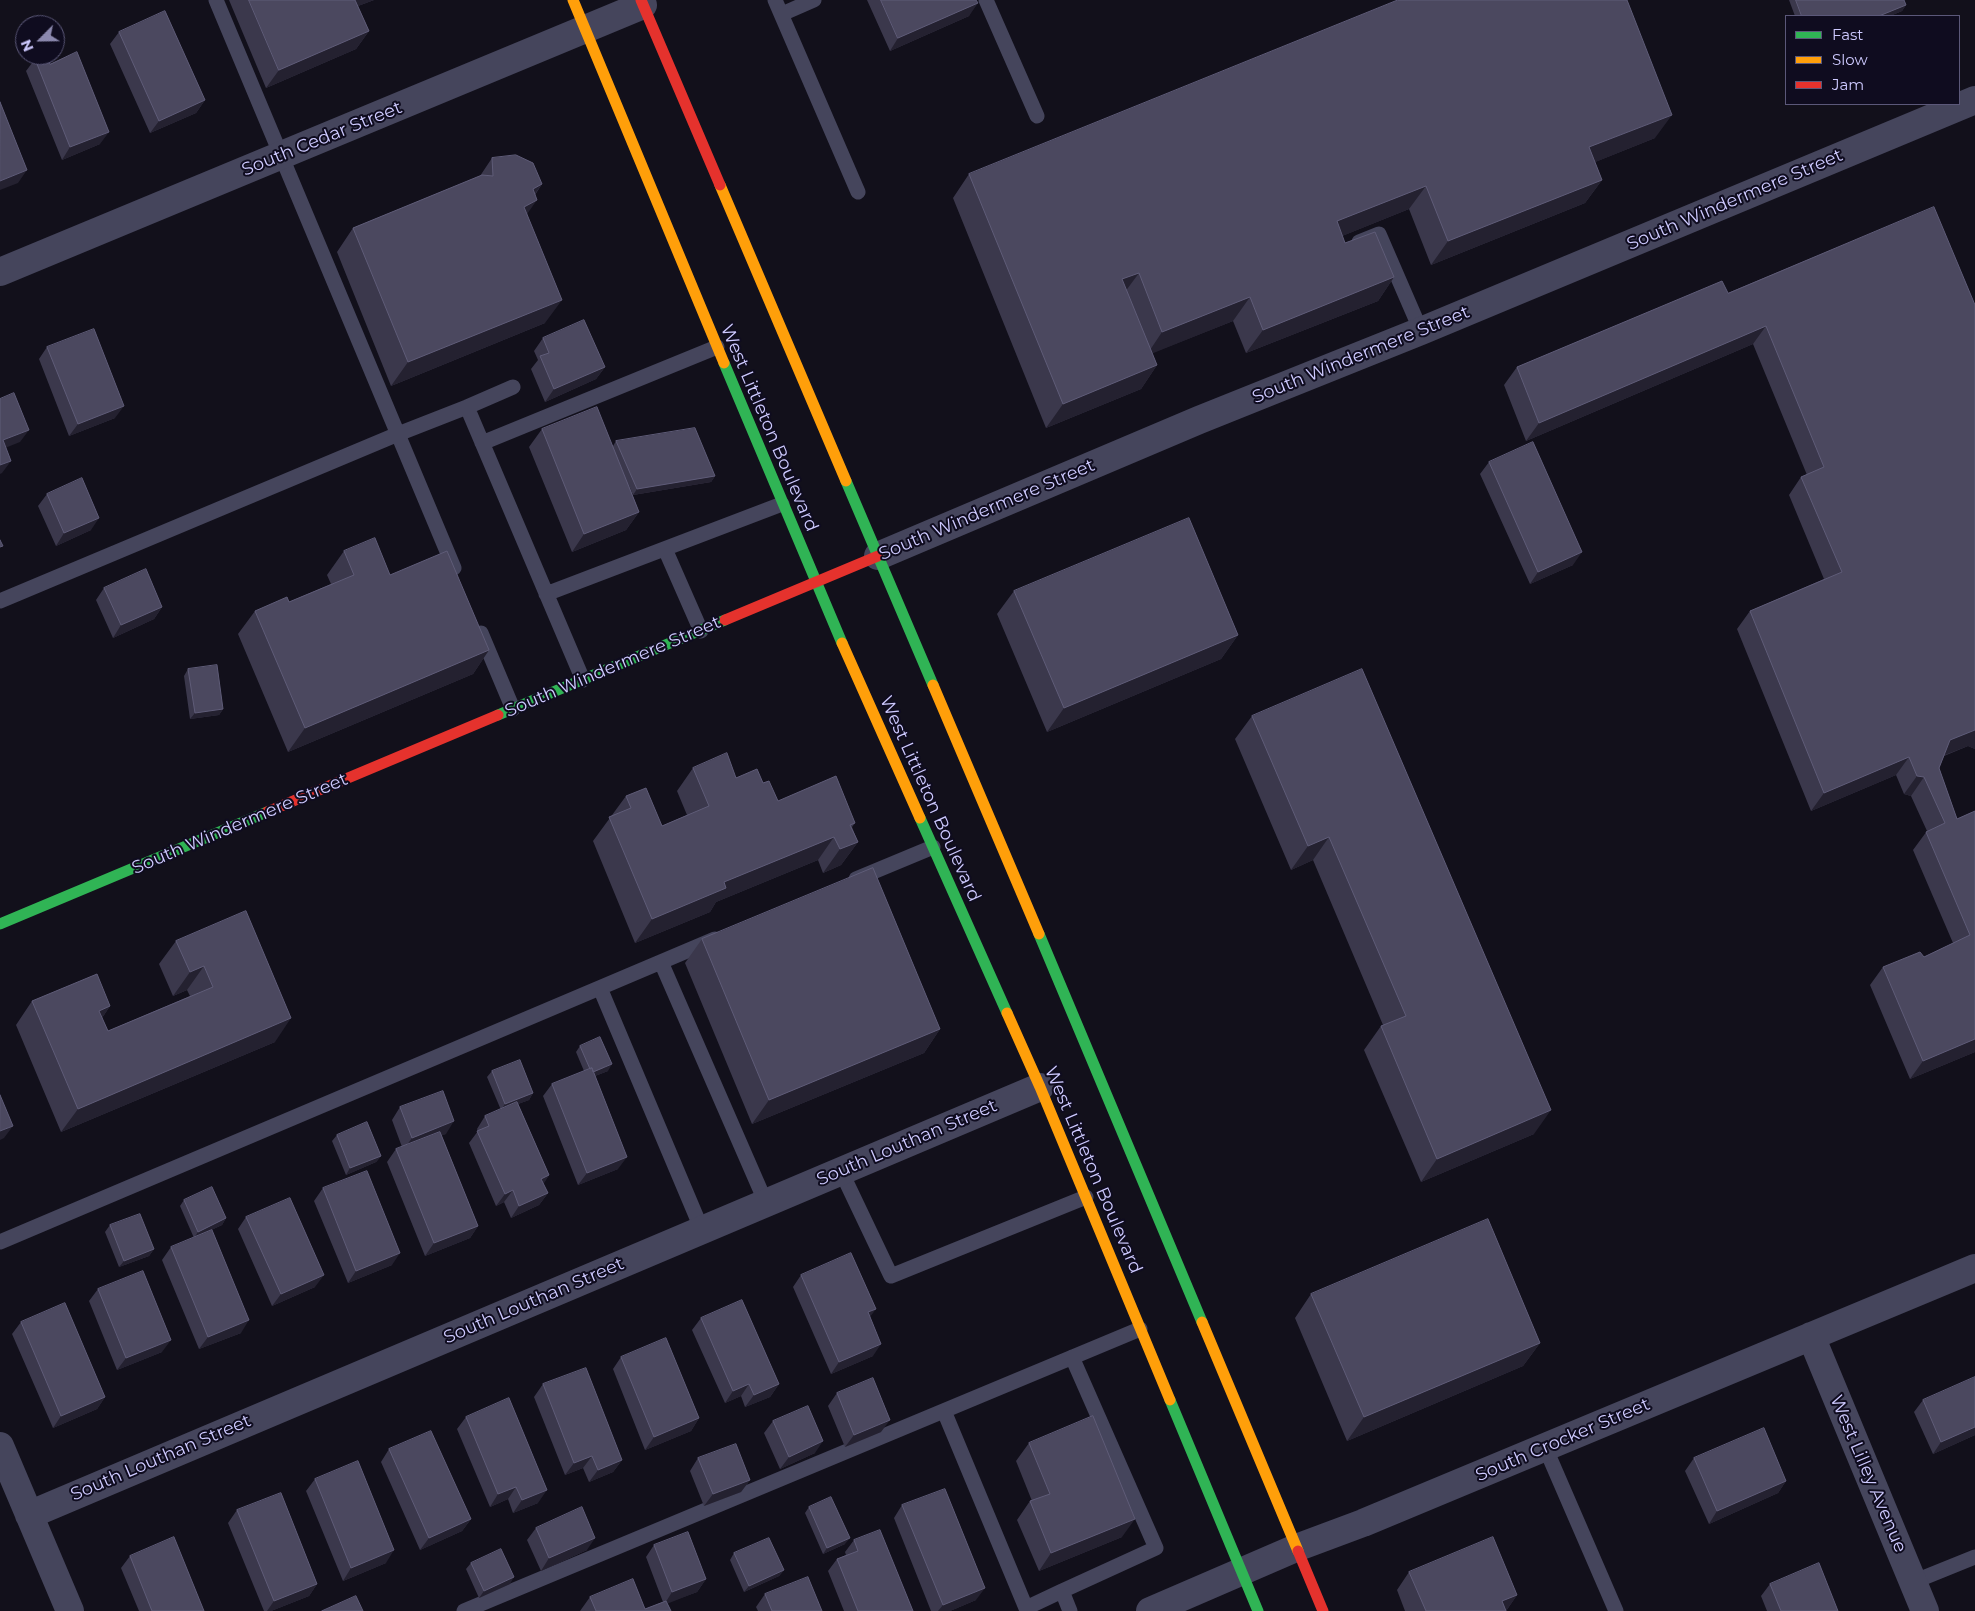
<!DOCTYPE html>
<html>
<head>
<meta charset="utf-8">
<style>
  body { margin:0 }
  #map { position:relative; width:1975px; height:1611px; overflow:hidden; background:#12101b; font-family:Montserrat,sans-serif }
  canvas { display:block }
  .legend { position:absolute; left:1785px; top:15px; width:175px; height:90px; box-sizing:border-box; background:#0f0c1f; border:1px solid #5b5879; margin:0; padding:6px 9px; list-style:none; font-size:15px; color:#cecaff }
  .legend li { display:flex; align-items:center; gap:10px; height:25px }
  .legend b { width:25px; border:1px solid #5b5879 }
  .north { position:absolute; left:15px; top:15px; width:50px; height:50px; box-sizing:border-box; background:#0f0c1f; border:1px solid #5b5879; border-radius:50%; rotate:247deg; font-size:14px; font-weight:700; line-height:20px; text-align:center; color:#cecaff }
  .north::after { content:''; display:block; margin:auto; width:18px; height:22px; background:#8c89af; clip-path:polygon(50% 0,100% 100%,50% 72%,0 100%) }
</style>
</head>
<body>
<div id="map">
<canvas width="1975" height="1611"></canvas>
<ul class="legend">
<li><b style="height:6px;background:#30b455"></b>Fast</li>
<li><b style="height:6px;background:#ff9f0a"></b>Slow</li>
<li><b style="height:6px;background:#e5322d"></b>Jam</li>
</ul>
<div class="north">N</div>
</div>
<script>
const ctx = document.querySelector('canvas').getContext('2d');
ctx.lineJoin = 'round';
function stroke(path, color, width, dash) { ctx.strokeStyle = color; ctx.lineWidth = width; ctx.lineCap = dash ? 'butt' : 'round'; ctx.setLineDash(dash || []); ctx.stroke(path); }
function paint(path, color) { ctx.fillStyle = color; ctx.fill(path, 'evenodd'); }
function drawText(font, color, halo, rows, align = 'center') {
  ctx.font = font + ' Montserrat,sans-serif'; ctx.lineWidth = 4; ctx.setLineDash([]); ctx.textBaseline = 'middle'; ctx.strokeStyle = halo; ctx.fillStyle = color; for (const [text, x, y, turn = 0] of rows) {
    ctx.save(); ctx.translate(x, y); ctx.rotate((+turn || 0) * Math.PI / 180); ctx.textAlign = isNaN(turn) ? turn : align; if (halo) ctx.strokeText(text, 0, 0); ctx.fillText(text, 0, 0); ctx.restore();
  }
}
const lane = new Path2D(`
  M216,0L454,568
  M775,0L858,192
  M986,0L1037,116
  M782,14L814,0
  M1359,242L1379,234L1421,331
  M467,407L513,387
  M482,443L717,347
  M665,549L701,631
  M546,594L782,504
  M0,601L398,434L467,407L583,680
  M481,633L513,709
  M856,879L933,847
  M661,962L766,1203
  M600,988L702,1230
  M841,1171L891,1276L1086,1197
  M0,1242L715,939
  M944,1411L1026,1608L1062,1591L1070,1611
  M1545,1447L1616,1611
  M1913,1582L1975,1557
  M1062,1591L1156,1548L1072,1357
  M464,1611L1140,1329`);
const street = new Path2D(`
  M0,272L643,5
  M878,556L1199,420L1421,331L1975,100
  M1811,1336L1925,1611
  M0,1446L70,1611
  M29,1515L1040,1087
  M1150,1611L1296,1548L1363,1523L1975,1268`);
const fast = new Path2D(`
  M724,363L842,643
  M846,481L933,685
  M498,715L725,620
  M920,818L1007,1013
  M0,924L267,812
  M1039,934L1202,1322
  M1170,1400L1258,1611`);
const slow = new Path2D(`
  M573,0L724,363
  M720,185L846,481
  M842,643L920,818
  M933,685L1039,934
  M1007,1013L1040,1087L1170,1400
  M1202,1322L1298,1551`);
const jam = new Path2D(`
  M641,0L720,185
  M725,620L878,556
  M267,812L498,715
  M1298,1551L1323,1611`);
const wall = new Path2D(`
  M229,0H374L358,6L369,31L356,49L266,88Z
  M867,0H976L969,16L890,51Z
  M1789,0H1904L1906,5L1902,11L1890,16H1795Z
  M119,32L205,100L196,113L150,133L110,44Z
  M35,59L50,64L100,144L62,160L26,71Z
  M1655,138L1595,162L1602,180L1585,203L1431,265L1409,209L1342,236L1345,243L1394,277L1378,301L1246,353L1233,321L1152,353L1157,365L1141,389L1046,428L953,198L969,174Z
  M492,158L542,184L535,195L527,214L545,323L391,386L337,252L353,228L480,176Z
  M1728,293L1975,305V749L1968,746L1944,756L1939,768L1957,819L1975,811V1052L1910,1079L1870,985L1883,967L1924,957L1953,943L1913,850L1927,831L1911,796L1904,794L1896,775L1811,811L1737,629L1750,611L1824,579L1789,495L1801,477L1807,475L1753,344L1526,441L1504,385L1517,367Z
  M543,338L605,367L596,379L545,402L531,369L538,360L534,351Z
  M47,347L115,418L69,436L39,359Z
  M542,429L613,446L616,441L715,476L711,482L633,495L628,483L639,512L626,530L572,552L529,447Z
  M1489,462L1573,565L1530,584L1480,474Z
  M47,494L91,530L56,546L38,506Z
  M344,551L390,575L489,650L473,674L288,752L238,634L255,611L289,602L331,584L327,575Z
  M104,588L162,607L154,619L113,638L96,600Z
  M1014,591L1238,635L1221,659L1047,732L997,614Z
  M188,669L223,709L219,715L190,719L184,676Z
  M1252,716L1534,1134L1421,1182L1364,1050L1381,1026L1383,1025L1313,860L1291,870L1235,739Z
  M693,768L763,783L778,801L855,823L852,827L858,842L841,865L823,873L818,860L716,902L710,912L635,943L593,841L626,796L662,826L687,815L677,791Z
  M246,911L275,1042L61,1132L16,1025L32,1001L110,1006L102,1018L108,1031L190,996L187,990L173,996L159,964L176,941Z
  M702,939L940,1029L924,1053L752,1124L685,963Z
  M580,1046L608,1071L595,1076L618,1169L578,1185L543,1096L552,1084L584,1071L576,1052Z
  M492,1071L533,1093L529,1100L518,1104L549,1175L543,1184L548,1193L539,1205L511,1218L504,1202L496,1206L469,1143L478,1131L477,1129L485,1116L501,1110L487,1077Z
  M400,1107L446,1134L441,1135L478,1226L470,1238L425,1256L387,1162L396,1149L402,1147L392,1120Z
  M337,1135L381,1156L376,1162L346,1175L332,1141Z
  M323,1188L392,1265L348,1283L314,1201Z
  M184,1200L226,1218L222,1225L194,1238L180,1206Z
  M246,1217L315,1287L272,1306L238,1229Z
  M110,1225L154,1249L149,1256L119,1267L105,1232Z
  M171,1247L241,1333L199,1349L162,1260Z
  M801,1275L873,1356L831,1374L793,1287Z
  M98,1289L162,1352L117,1370L89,1301Z
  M1311,1294L1540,1343L1523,1366L1347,1441L1295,1318Z
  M701,1318L779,1384L770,1397L745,1407L741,1396L725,1403L692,1330Z
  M21,1322L105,1397L97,1409L53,1428L12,1334Z
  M621,1357L699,1418L691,1431L645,1450L613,1369Z
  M543,1384L622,1460L613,1472L589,1482L583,1468L565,1475L534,1397Z
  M837,1393L881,1432L845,1447L828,1406Z
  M1923,1400L1975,1435L1933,1454L1914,1412Z
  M466,1417L538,1503L513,1513L508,1499L490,1507L457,1429Z
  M773,1421L815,1453L780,1469L764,1433Z
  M1029,1443L1122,1537L1039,1571L1017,1520L1030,1501H1032L1016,1461Z
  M389,1449L471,1519L462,1531L420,1550L381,1462Z
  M698,1458L750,1480L741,1492L704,1506L690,1471Z
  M1694,1458L1786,1481L1778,1493L1709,1524L1685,1471Z
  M315,1479L386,1563L343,1581L306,1491Z
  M902,1505L976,1600L950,1611H931L894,1518Z
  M809,1507L845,1544L823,1554L805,1513Z
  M237,1510L317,1584L309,1596L271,1611H264L228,1523Z
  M536,1528L587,1550L541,1571L527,1540Z
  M854,1540L913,1611H844L828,1571L837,1559L846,1555L845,1552Z
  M654,1545L706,1579L697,1592L667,1603L671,1611H580L590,1597L645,1609L663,1602L646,1557Z
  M734,1553L784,1570L779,1576L744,1592L730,1560Z
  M130,1556L204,1611H139L121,1568Z
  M471,1563L510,1584L479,1598L466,1569Z
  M1409,1572L1517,1595L1506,1611H1405L1397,1590Z
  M1770,1584L1838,1611H1767L1761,1596Z
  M765,1594L822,1611H758L756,1607Z`);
const shadedWall = new Path2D(`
  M351,0H374L342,12Z
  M978,3L969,16L890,51L898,38Z
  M1906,5L1902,11L1890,16H1879Z
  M369,31L356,49L266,88L279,70Z
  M205,100L196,113L150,133L159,121Z
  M1672,115L1655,138L1573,171L1589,147Z
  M109,132L100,144L62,160L70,147Z
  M27,170L18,183L0,190V181Z
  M1602,180L1585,203L1431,265L1448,241Z
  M542,184L527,205L537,200L520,224L507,230L533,189Z
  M1426,186L1409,209L1320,245L1337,221Z
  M1139,273L1122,296V279Z
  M1394,277L1378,301L1246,353L1263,330Z
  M1250,297L1233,321L1146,356L1162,332Z
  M562,300L545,323L391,386L408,362Z
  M1766,326L1753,344L1526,441L1539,423Z
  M1157,365L1141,389L1046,428L1063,404Z
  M605,367L596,379L545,402L554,389Z
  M124,406L115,418L69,436L78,424Z
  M29,430L20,442L0,450L3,440Z
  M11,461L2,473L0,474V465Z
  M715,476L711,482L633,495L637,489Z
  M639,512L626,530L572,552L584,534Z
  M99,518L91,530L56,546L64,533Z
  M1582,552L1573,565L1530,584L1538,572Z
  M162,607L154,619L113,638L121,625Z
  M1238,635L1221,659L1047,732L1064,708Z
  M489,650L473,674L288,752L305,728Z
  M223,709L219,715L190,719L195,713Z
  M1975,730V749L1968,746L1937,758L1950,740Z
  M1909,757L1896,775L1811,811L1824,793Z
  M1917,776L1924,777L1911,796L1904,794Z
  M834,837L818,860L716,902L710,912L635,943L652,919L724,882Z
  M1329,837L1313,860L1291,870L1308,846Z
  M858,842L841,865L823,873L840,849Z
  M204,966L187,990L173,996L190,972Z
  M110,1006L94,1030L99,1011Z
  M291,1018L275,1042L61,1132L78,1109Z
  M940,1029L924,1053L752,1124L769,1100Z
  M1975,1039V1052L1910,1079L1923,1061Z
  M612,1064L608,1071L587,1079L592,1073Z
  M533,1093L529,1100L501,1110L505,1104Z
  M1551,1110L1534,1134L1421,1182L1437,1159Z
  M454,1121L446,1134L403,1150L412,1138Z
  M13,1126L4,1138L0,1140V1131Z
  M381,1156L376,1162L346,1175L350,1168Z
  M627,1157L618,1169L578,1185L587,1173Z
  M549,1175L541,1188V1179Z
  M513,1190L504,1202L496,1206L505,1194Z
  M548,1193L539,1205L511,1218L519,1206Z
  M226,1218L222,1225L194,1238L198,1232Z
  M478,1226L470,1238L425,1256L434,1243Z
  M154,1249L149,1256L119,1267L124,1261Z
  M400,1253L392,1265L348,1283L356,1271Z
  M324,1275L315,1287L272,1306L281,1294Z
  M876,1309L867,1321L868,1312Z
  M249,1320L241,1333L199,1349L208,1337Z
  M171,1340L162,1352L117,1370L126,1358Z
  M1540,1343L1523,1366L1347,1441L1364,1417Z
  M881,1344L873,1356L831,1374L839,1362Z
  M749,1384L741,1396L725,1403L733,1391Z
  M779,1384L770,1397L745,1407L754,1395Z
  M105,1397L97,1409L53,1428L61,1416Z
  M699,1418L691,1431L645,1450L654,1437Z
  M890,1420L881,1432L845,1447L854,1435Z
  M1975,1427V1435L1933,1454L1941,1442Z
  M823,1441L815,1453L780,1469L789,1457Z
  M592,1456L583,1468L565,1475L574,1463Z
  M622,1460L613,1472L589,1482L598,1470Z
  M750,1480L741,1492L704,1506L713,1494Z
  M1786,1481L1778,1493L1709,1524L1717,1511Z
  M516,1487L508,1499L490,1507L498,1494Z
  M547,1490L538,1503L513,1513L522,1500Z
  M471,1519L462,1531L420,1550L429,1538Z
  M1135,1519L1122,1537L1039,1571L1051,1553Z
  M595,1538L587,1550L541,1571L549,1558Z
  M850,1538L845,1544L823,1554L827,1548Z
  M394,1550L386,1563L343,1581L351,1568Z
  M784,1570L779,1576L744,1592L749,1586Z
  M514,1577L510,1584L479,1598L484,1591Z
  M706,1579L697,1592L664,1605L672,1592Z
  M317,1584L309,1596L271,1611H267L274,1601Z
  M985,1588L976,1600L950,1611H938L943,1605Z
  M1517,1595L1506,1611L1502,1601Z`);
const building = new Path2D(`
  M249,0H355L369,31L279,70Z
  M881,0H976L978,3L898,38Z
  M1398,0H1627L1672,115L1589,147L1602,180L1448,241L1426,186L1337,221L1345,243L1375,232L1394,277L1263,330L1250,297L1162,332L1139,273L1122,279L1157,365L1063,404L969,174Z
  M1796,0H1904L1906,5L1879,16H1802Z
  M165,11L205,100L159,121L119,32Z
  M77,52L109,132L70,147L35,59L44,55H46L50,64Z
  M0,102L27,170L0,181Z
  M516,155L533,163L542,184L533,189L537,200L524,207L562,300L408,362L353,228L482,175L493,176L492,158Z
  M1934,207L1975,305V730L1950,740L1939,768L1957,819L1975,811V1039L1923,1061L1883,967L1920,952L1924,957L1970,935L1926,832L1945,823L1924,777L1917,776L1909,757L1824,793L1750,611L1842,572L1801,477L1824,467L1766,326L1539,423L1517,367L1722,281L1728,293Z
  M584,320L605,367L554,389L540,356L549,353L543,338Z
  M94,329L124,406L78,424L47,347Z
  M14,393L29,430L3,440L11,461L0,465V399Z
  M597,407L639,512L584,534L542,429Z
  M695,428L715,476L637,489L616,441Z
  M1533,442L1582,552L1538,572L1489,462Z
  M82,478L99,518L64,533L47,494Z
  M1189,518L1238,635L1064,708L1014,591Z
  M375,538L390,575L447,551L489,650L305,728L255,611L287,597L289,602L354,575L344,551Z
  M0,540L3,546L0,547Z
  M146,569L162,607L121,625L104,588Z
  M217,665L223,709L195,713L188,669Z
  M1362,669L1551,1110L1437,1159L1381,1026L1406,1016L1329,837L1308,846L1252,716Z
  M727,753L736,778L757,769L763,783L769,781L778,801L836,776L855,823L850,825L858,842L840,849L834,837L724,882L726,888L652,919L609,817L631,808L626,796L646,788L662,826L709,806L693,768Z
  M873,868L940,1029L769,1100L702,939Z
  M246,911L291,1018L78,1109L32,1001L97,974L110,1006L99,1011L108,1031L213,987L204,966L190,972L176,941Z
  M600,1037L612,1064L593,1072L592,1068L590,1069L580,1046Z
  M520,1060L533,1093L505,1104L492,1071Z
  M592,1068L627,1157L587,1173L552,1084Z
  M443,1091L454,1121L412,1138L400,1107Z
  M0,1095L13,1126L0,1131Z
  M517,1102L549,1175L541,1179L548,1193L519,1206L513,1190L505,1194L477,1131L489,1126L485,1116Z
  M367,1122L381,1156L350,1168L337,1135Z
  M440,1132L478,1226L434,1243L396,1149Z
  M367,1171L400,1253L356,1271L323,1188Z
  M212,1187L226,1218L198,1232L184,1200Z
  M290,1198L324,1275L281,1294L246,1217Z
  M140,1214L154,1249L124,1261L110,1225Z
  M1488,1219L1540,1343L1364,1417L1311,1294Z
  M212,1230L249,1320L208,1337L171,1247Z
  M851,1253L876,1309L868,1312L881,1344L839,1362L801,1275Z
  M143,1271L171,1340L126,1358L98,1289Z
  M742,1300L779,1384L754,1395L749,1384L733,1391L701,1318Z
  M65,1303L105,1397L61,1416L21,1322Z
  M666,1338L699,1418L654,1437L621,1357Z
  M586,1368L622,1460L598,1470L592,1456L574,1463L543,1384Z
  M1975,1377V1427L1941,1442L1923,1400Z
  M873,1378L890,1420L854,1435L837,1393Z
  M509,1398L547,1490L522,1500L516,1487L498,1494L466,1417Z
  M808,1406L823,1441L789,1457L773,1421Z
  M1093,1416L1135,1519L1051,1553L1030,1501L1050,1494L1029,1443Z
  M1764,1428L1786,1481L1717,1511L1694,1458Z
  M431,1431L471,1519L429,1538L389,1449Z
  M736,1444L750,1480L713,1494L698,1458Z
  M358,1461L394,1550L351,1568L315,1479Z
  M945,1489L985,1588L943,1605L902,1505Z
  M281,1493L317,1584L274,1601L237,1510Z
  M831,1497L850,1538L827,1548L809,1507Z
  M582,1507L595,1538L549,1558L536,1528Z
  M880,1530L913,1611H858L837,1559L858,1551L854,1540Z
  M688,1532L706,1579L672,1592L654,1545Z
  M174,1537L204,1611H152L130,1556Z
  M1493,1537L1517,1595L1502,1601L1506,1611H1426L1409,1572Z
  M769,1538L784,1570L749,1586L734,1553Z
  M501,1549L514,1577L484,1591L471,1563Z
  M1819,1563L1838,1611H1781L1770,1584Z
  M808,1577L822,1611H772L765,1594Z
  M633,1579L645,1609L666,1601L671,1611H596L590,1597Z
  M356,1596L363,1611H322Z`);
const streetNames = [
  ["South Cedar Street",322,139,-22],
  ["South Windermere Street",1735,200,-23],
  ["South Windermere Street",1361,355,-22],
  ["West Littleton Boulevard",769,428,67],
  ["South Windermere Street",987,510,-23],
  ["South Windermere Street",613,667,-23],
  ["West Littleton Boulevard",930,799,66],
  ["South Windermere Street",240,824,-23],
  ["South Louthan Street",907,1143,-23],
  ["West Littleton Boulevard",1093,1170,67],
  ["South Louthan Street",534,1301,-23],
  ["South Crocker Street",1563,1440,-23],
  ["South Louthan Street",161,1458,-23],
  ["West Lilley Avenue",1868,1474,67]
];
stroke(lane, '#45455c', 15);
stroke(street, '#45455c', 28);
stroke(fast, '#30b455', 11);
stroke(slow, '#ff9f0a', 11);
stroke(jam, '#e5322d', 11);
paint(wall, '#3b384c');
paint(shadedWall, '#242130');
paint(building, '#4b485f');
stroke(building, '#5f5c78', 1);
drawText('18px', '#cecaff', '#0f0c1f', streetNames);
</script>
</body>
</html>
